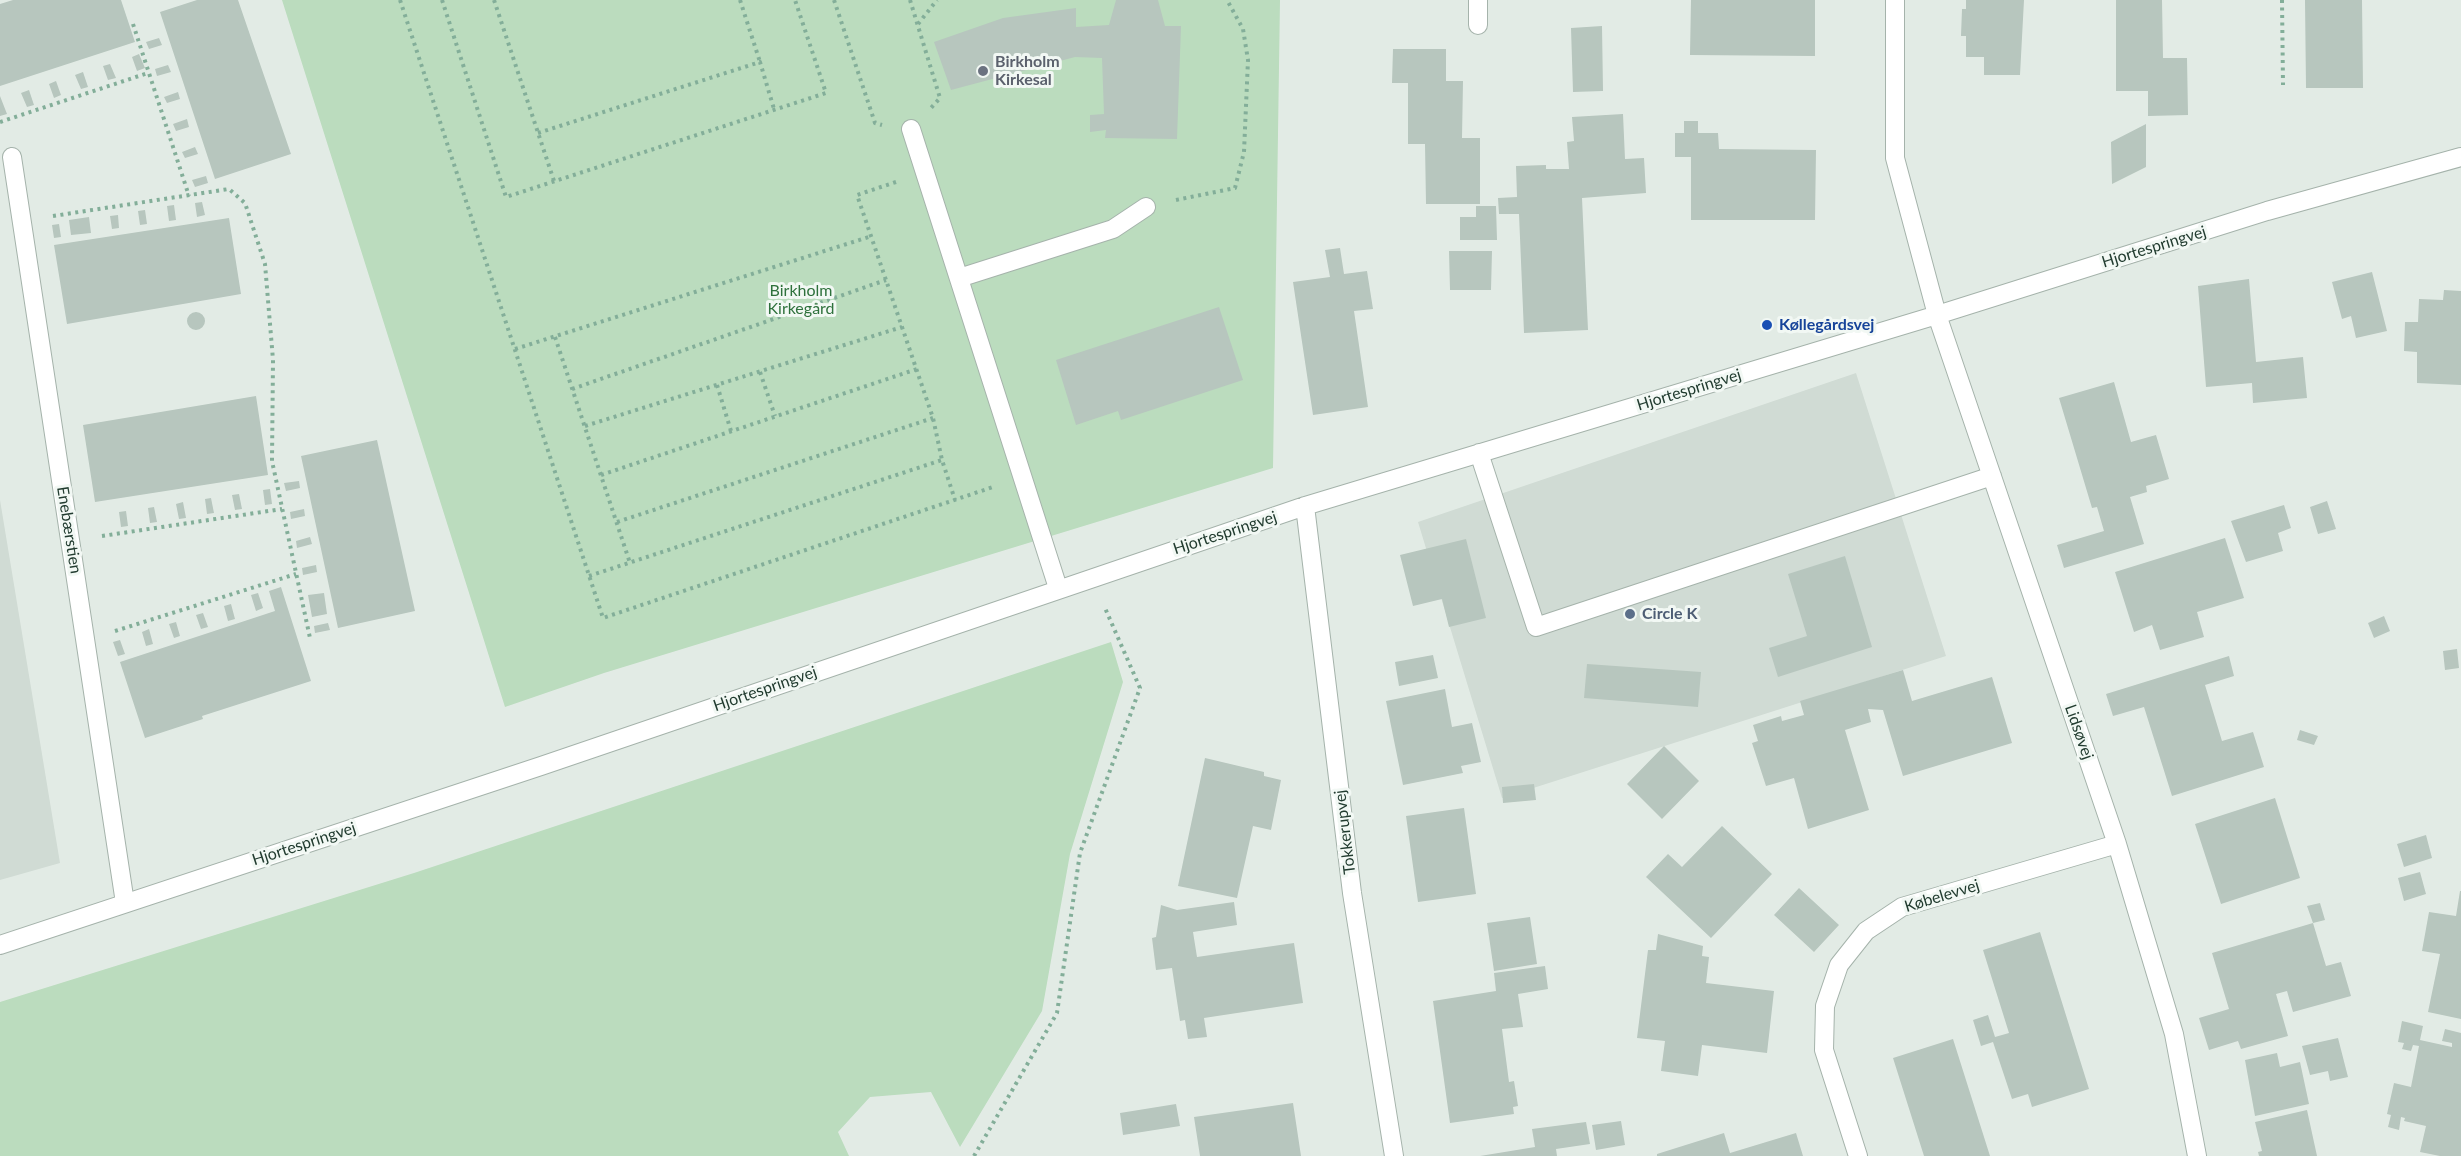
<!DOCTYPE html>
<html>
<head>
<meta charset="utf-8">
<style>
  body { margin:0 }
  canvas { display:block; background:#e2ebe5 }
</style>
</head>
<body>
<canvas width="2461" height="1156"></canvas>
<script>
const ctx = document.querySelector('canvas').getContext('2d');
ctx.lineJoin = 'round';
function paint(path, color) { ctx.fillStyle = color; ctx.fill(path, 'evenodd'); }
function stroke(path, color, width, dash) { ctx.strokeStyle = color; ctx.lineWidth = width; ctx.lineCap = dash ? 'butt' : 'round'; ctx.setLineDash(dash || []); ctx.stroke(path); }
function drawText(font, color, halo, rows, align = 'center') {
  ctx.font = font + ' Lato,sans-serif'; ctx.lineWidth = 6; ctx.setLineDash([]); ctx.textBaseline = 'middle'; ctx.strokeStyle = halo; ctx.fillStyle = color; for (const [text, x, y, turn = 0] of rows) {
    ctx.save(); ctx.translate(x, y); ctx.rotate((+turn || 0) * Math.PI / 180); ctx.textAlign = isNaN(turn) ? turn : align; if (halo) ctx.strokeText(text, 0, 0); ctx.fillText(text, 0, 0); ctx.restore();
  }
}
const built = new Path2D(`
  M1856,373L1946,656L1502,798L1418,522Z
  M0,500L60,863L0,880Z`);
const green = new Path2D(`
  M282,0H1280L1273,468L604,673L505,707Z
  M1111,642L1123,682L1070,854L1042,1011L960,1147L931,1092L870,1097L838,1132L849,1156H0V1002L414,873Z`);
const building = new Path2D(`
  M13,0H121L135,42L0,86V4Z
  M197,0H238L291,154L215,179L160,12Z
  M1116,0H1158L1165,26H1181L1177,139L1105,138L1106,130L1090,132V115L1104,114L1102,58L1075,57L951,90L934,42L1003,18L1076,8V27L1109,25Z
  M1691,0H1815V56L1690,55Z
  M1966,0H2024L2020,75H1984V57H1966V36H1961L1962,9H1966Z
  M2116,0H2162L2163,58H2187L2188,115L2148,116V91H2116Z
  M2305,0H2362L2363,88H2306Z
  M1602,26L1603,91L1573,92L1571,28Z
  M159,38L162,45L149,49L146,42Z
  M1393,49H1446V81H1463L1462,138H1480V204H1426L1425,144H1408V83H1392Z
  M139,54L145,68L137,71L132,57Z
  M110,64L116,78L108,80L103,66Z
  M168,65L171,72L157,76L155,69Z
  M83,72L88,87L81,89L75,75Z
  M56,81L61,95L54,98L49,84Z
  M29,90L34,105L27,107L21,93Z
  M178,92L180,99L167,103L164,97Z
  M0,96L7,114L0,116Z
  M1623,114L1625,159L1644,158L1646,193L1582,198L1588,330L1524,333L1519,214H1499L1498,198L1517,197L1516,166L1546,165V169H1569L1567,142L1574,141L1572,117Z
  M187,119L189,127L176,131L173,124Z
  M1684,121H1698V133H1718L1719,149L1816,150L1815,220H1691V157H1675V133H1684Z
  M2146,124V167L2112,184L2111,142Z
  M195,147L198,154L185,158L182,152Z
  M206,176L208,183L195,187L192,180Z
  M202,202L205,215L197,217L195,203Z
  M174,205L176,220L169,221L167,206Z
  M1476,206H1496L1497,240H1460V217H1476Z
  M145,210L147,224L140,225L138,211Z
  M118,215L119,228L112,229L110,216Z
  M89,217L91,233L71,235L69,220Z
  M229,218L241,294L67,324L54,245Z
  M59,224L61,237L54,238L52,225Z
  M1340,248L1344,274L1367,271L1373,309L1354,311L1368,407L1313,415L1293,282L1330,277L1325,250Z
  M1449,251H1492L1491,290H1450Z
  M2372,272L2387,331L2356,338L2351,316L2342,319L2332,282Z
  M2249,279L2256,362L2303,357L2307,398L2253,403L2252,383L2206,387L2198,286Z
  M2444,290L2461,291V385L2417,383V352L2404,351L2405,322H2418L2419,299L2443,300Z
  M1219,307L1243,380L1121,420L1118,411L1076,425L1056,360Z
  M187 321a9 9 0 1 1 18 0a9 9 0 1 1-18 0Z
  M2114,382L2131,442L2156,435L2169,479L2146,486L2147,492L2130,497L2144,544L2064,568L2057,545L2104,531L2097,507L2092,508L2059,398Z
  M256,396L268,475L95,502L83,425Z
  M377,440L415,611L338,628L301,456Z
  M299,481L300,488L286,491L284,483Z
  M270,489L272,504L265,505L263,490Z
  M239,494L242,509L235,510L232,495Z
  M211,498L214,513L207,514L205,499Z
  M2327,501L2336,529L2318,534L2310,507Z
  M183,502L186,518L179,519L176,504Z
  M2284,505L2291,528L2278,533L2283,551L2246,562L2231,521Z
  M154,507L157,522L150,523L148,508Z
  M304,509L305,516L291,519L290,512Z
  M126,511L128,526L121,527L119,512Z
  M310,537L312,544L297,548L296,541Z
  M2225,538L2244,598L2197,612L2204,637L2160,650L2152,625L2134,632L2115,572Z
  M1466,539L1486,618L1449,627L1442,599L1413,606L1400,555Z
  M1845,556L1872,647L1778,677L1769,648L1807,636L1788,574Z
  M316,565L317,572L303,575L302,568Z
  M281,587L311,681L202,716L203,719L145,738L120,662L275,611L269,591Z
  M258,593L263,608L256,611L251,595Z
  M324,593L327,614L312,617L308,595Z
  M231,604L235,619L228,621L224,606Z
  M203,613L208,627L201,629L196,615Z
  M2384,616L2390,631L2374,638L2368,623Z
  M176,622L180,636L174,638L169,624Z
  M328,623L330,630L315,633L314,626Z
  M149,629L153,644L146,646L142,632Z
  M120,640L125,654L118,656L113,642Z
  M2457,649L2459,668L2445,670L2443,651Z
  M1433,655L1438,678L1399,686L1395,662Z
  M2229,656L2234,676L2205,685L2222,741L2253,732L2264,767L2172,796L2144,707L2113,716L2106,694Z
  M1587,664L1701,672L1698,707L1584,698Z
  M1903,670L1912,701L1992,677L2012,743L1903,776L1883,710L1868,709L1871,722L1845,730L1869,810L1808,829L1794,778L1766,786L1752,743L1758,741L1753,725L1781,716L1782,721L1804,715L1800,701Z
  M1445,689L1452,727L1472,723L1481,762L1461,766L1463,773L1403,785L1386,701Z
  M2300,730L2318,736L2314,745L2297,740Z
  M1664,746L1699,781L1662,819L1627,784Z
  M1205,758L1264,772V776L1281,780L1271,830L1253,826L1237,898L1178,886Z
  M1534,784L1536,800L1503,803L1502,787Z
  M2275,798L2300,878L2221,904L2195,824Z
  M1464,808L1476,894L1418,902L1406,816Z
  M1722,826L1772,874L1711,938L1646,877L1668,854L1682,867Z
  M2426,835L2432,858L2404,867L2397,844Z
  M2420,872L2426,894L2404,901L2398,878Z
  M1799,888L1839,925L1814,952L1774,915Z
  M2460,891H2461V1019L2428,1012L2440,954L2422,951L2429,912L2456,916Z
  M1234,902L1237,925L1193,932L1197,957L1294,943L1303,1003L1204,1018L1207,1037L1188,1039L1185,1020L1180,1021L1172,968L1156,970L1152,938L1156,937L1161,905L1177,910Z
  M2320,903L2325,920L2313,923L2307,906Z
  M1530,917L1537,964L1494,971L1487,923Z
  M2313,923L2326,966L2341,962L2351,996L2293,1012L2287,991L2276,994L2288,1036L2241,1049L2238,1041L2209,1050L2199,1018L2229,1009L2212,953Z
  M2040,932L2089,1089L2032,1107L2028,1094L2012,1099L1993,1042L1981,1046L1973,1020L1988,1015L1995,1037L2009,1033L1983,950Z
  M1658,934L1703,946L1702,956L1709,957L1706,983L1774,991L1767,1053L1702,1045L1698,1076L1661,1071L1665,1041L1637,1038L1648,950H1656Z
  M1545,966L1548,989L1518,994L1523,1027L1502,1029L1509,1082L1514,1081L1518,1106L1513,1107L1514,1114L1450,1123L1433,1001L1496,991L1494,973Z
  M2402,1021L2423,1026L2420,1040L2452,1047V1043L2442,1041L2445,1029L2461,1033V1156H2440L2420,1152L2426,1126L2404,1121L2405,1118L2401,1117L2399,1130L2388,1127L2391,1115L2387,1114L2394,1083L2411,1087L2419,1046L2413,1045L2411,1051L2402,1049L2404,1043L2398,1042Z
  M2338,1038L2348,1077L2330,1081L2328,1071L2310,1075L2302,1046Z
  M1953,1039L1990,1156H1924L1893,1058Z
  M2277,1053L2280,1067L2300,1062L2309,1104L2255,1116L2245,1060Z
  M1293,1103L1301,1156H1200L1194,1117Z
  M1176,1104L1180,1126L1123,1135L1120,1113Z
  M2307,1110L2317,1156H2259L2258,1152L2262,1151L2255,1122Z
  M1621,1121L1625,1145L1596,1150L1592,1125Z
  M1586,1122L1590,1144L1556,1149L1557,1156H1480L1535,1147L1532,1129Z
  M1724,1133L1730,1153L1796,1133L1803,1156H1657V1154Z`);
const path = new Path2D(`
  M400,0L603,618L993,487
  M442,0L506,197L826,93L795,0
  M494,0L554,181
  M740,0L760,62
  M834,0L875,123L882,125
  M910,0L940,98L931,108
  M2282,0L2283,85
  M133,24L189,196
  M918,24L937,0
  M0,122L148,73
  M538,133L760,62L774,109
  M896,182L857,195L933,418L942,460L955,500
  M1176,200L1235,188L1244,152L1248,60L1243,29L1227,0
  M53,216L229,189L245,203L265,264L273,360L272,461L310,638
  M555,337L630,563
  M515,349L872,236
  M760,372L775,416
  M717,385L731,431
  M572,389L886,280
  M585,426L902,327
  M601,475L917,369
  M617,522L933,418
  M102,536L282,509
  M589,576L942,460
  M115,631L296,574
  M974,1156L1057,1013L1080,853L1140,688L1105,608`);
const minor = new Path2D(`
  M1895,0V158L1937,315L2117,844L2174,1034L2197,1156
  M1478,25V0
  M911,129L1058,588
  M12,157L125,903
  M959,278L1113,229L1146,207
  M1479,453L1536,627L1992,476
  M1305,506L1352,893L1394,1156
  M0,945L541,766L1305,506L1937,315L2267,211L2461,157
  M1858,1156L1824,1050L1825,1006L1839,965L1866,931L1902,907L2117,844`);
const markers = [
  [983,71,6,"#6b7280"],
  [1767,325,6,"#1a4fb4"],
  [1630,614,6,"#5c6f8a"]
];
const worshipNames = [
  ["Birkholm",995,62],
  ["Kirkesal",995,80]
];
const streetNames = [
  ["Hjortespringvej",2154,247,-17],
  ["Hjortespringvej",1689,390,-17],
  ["Enebærstien",69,530,81],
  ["Hjortespringvej",1225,533,-18],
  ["Hjortespringvej",765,689,-19],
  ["Lidsøvej",2079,732,71],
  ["Tokkerupvej",1345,832,-97],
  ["Hjortespringvej",304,844,-18],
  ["Købelevvej",1942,896,-17]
];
const parkNames = [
  ["Birkholm",801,291],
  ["Kirkegård",801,309]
];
const transitNames = [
  ["Køllegårdsvej",1779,325]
];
const serviceNames = [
  ["Circle K",1642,614]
];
paint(built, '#d0dbd4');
paint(green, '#bbdcbe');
paint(building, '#b7c6be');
stroke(minor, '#a5b3ab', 20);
stroke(path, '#83ae99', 4, [3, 4.5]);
stroke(minor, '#fff', 18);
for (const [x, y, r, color] of markers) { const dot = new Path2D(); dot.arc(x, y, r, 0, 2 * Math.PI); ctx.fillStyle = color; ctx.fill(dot); stroke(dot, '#f2f8f4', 2); }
drawText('bold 16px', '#5b616d', '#f2f8f4', worshipNames, 'left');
drawText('16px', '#223c30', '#f2f8f4', streetNames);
drawText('16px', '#2e713c', '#f2f8f4', parkNames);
drawText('bold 16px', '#164399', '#f2f8f4', transitNames, 'left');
drawText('bold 16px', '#4e5e75', '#f2f8f4', serviceNames, 'left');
</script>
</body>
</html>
